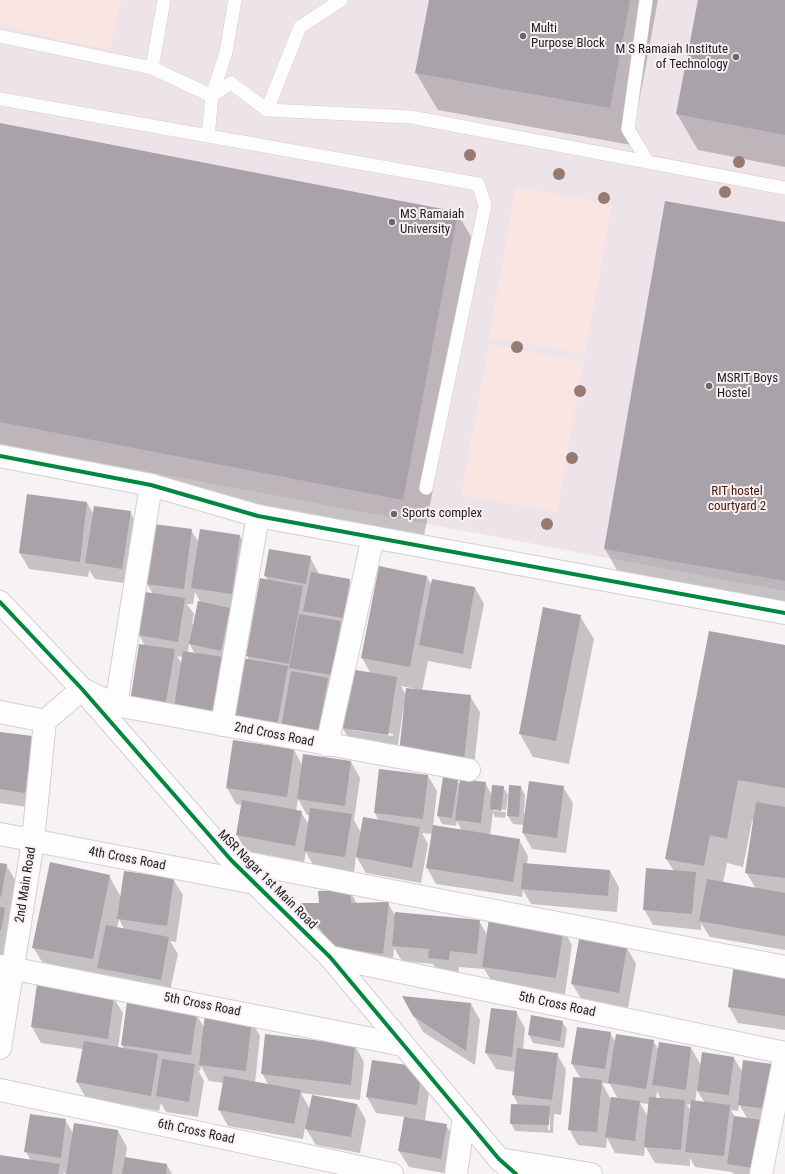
<!DOCTYPE html>
<html>
<head>
<meta charset="utf-8">
<style>
  body { margin:0 }
  canvas { display:block; background:#f7f2f4 }
</style>
</head>
<body>
<canvas width="785" height="1174"></canvas>
<script>
const ctx = document.querySelector('canvas').getContext('2d');
ctx.lineJoin = 'round';
function paint(path, color) { ctx.fillStyle = color; ctx.fill(path, 'evenodd'); }
function stroke(path, color, width, dash) { ctx.strokeStyle = color; ctx.lineWidth = width; ctx.lineCap = dash ? 'butt' : 'round'; ctx.setLineDash(dash || []); ctx.stroke(path); }
function drawText(font, color, halo, rows, align = 'center') {
  ctx.font = font + ' "Roboto Condensed",sans-serif'; ctx.lineWidth = 4; ctx.setLineDash([]); ctx.textBaseline = 'middle'; ctx.strokeStyle = halo; ctx.fillStyle = color; for (const [text, x, y, turn = 0] of rows) {
    ctx.save(); ctx.translate(x, y); ctx.rotate((+turn || 0) * Math.PI / 180); ctx.textAlign = isNaN(turn) ? turn : align; if (halo) ctx.strokeText(text, 0, 0); ctx.fillText(text, 0, 0); ctx.restore();
  }
}
const built = new Path2D(`
  M0,0H785V591L0,444Z`);
const green = new Path2D(`
  M0,0H121L110,50L0,26Z
  M516,187L612,204L585,354L489,337Z
  M489,344L584,361L557,512L461,495Z`);
const shadow = new Path2D(`
  M430,0H658L631,145L438,110L416,73Z
  M699,0H785V167L698,150L677,114Z
  M0,125L457,213L479,250L424,536L0,454Z
  M785,223V614L626,586L605,549Z
  M87,503L94,515L130,512L139,528L131,584L95,579L89,570L88,577L29,569L20,553Z
  M191,530L199,543L240,536L249,552L240,609L229,608L239,625L222,729L140,718L145,646L139,635L146,593L153,594L147,584ZM195,592L201,603L194,625L192,624L194,614L187,604H193ZM189,643L195,654L188,652ZM177,656L183,657L182,664Z
  M310,557L319,574L349,580L358,595L327,751L241,733L249,660L247,656L269,581L265,576Z
  M427,577L432,586L475,588L484,604L471,669L428,661L422,691L470,696L480,712L473,775L405,705H404L397,750L351,743L342,727L371,674L362,658ZM401,686L416,689L415,690L406,695ZM352,728L393,734V736L352,730Z
  M580,616L594,639L569,764L533,757L520,734Z
  M785,646V950L710,937L701,923V930L653,925L644,909L674,871L666,859ZM752,821H754L746,872L756,889L723,883L727,863L743,867Z
  M0,733L32,737L34,808L0,803Z
  M294,750L302,765L351,762L360,778L354,820L361,833L379,821L375,813L379,770L428,776L437,791L433,826L462,831L457,821L456,826L442,824L438,816L457,781L460,785L485,783L492,795L503,787L508,795L506,810L494,809V811L506,812L505,818L495,817L493,812L490,835L519,840L528,856L527,864L610,871L619,887L617,912L531,904L523,890L522,897L436,884L427,868L432,834L422,833L428,844L421,883L366,873L356,856L354,872L314,867L306,852L304,862L246,851L237,835L242,805L236,804L227,788ZM298,799L307,815H310L309,825L301,812L296,811Z
  M510,786L521,787L525,795L524,814H526L563,787L573,803L566,853L532,849L523,833L524,825L513,824L508,816Z
  M0,864L6,865L16,881L9,916L14,925L6,964L0,962Z
  M109,876L121,897L173,879L183,895L176,942L170,941L178,954L169,996L47,970L33,947ZM119,919L124,929L117,928Z
  M350,891L357,904L388,903L396,917L479,921L488,936L563,929L572,945L565,994L493,983L484,969L459,967L458,976L439,974L433,964L402,961L394,948L392,970L344,964L311,919L303,904H320Z
  M627,948L636,964L628,1008L582,1000L572,984Z
  M735,965L785,972V1030L738,1023L729,1007Z
  M113,997L123,1013L118,1048L124,1049L122,1045L128,1004L196,1014L204,1027L251,1020L260,1036L255,1083L269,1086L262,1073L355,1046L364,1062L360,1100L301,1093L310,1109L357,1104L366,1120L360,1153L316,1145L305,1127L303,1139L228,1126L219,1110L224,1083L209,1081L201,1066L200,1071L198,1070L204,1081L198,1117L166,1112L161,1103L159,1111L86,1098L77,1082L83,1049L41,1043L32,1027Z
  M471,1004L480,1020L475,1065L423,1032L414,1016Z
  M516,1012L525,1028L523,1050L557,1054L566,1070L561,1115L554,1114L553,1133L515,1131L511,1123L519,1106L513,1095L516,1072L496,1069L486,1053ZM548,1114H550V1130H548Z
  M532,1016L562,1022L567,1029L564,1048L533,1043L529,1035Z
  M610,1033L616,1043L653,1041L659,1050L691,1048L701,1065L734,1058L743,1073L771,1065V1174H734L732,1172L695,1167L690,1158V1166L655,1163L645,1146L644,1156L615,1153L607,1138L606,1148L578,1145L569,1129L581,1079L572,1064ZM602,1083L610,1084L618,1099L610,1098ZM697,1089L699,1094L705,1103L695,1102ZM657,1091L661,1099L656,1098ZM640,1103L649,1104L648,1117ZM687,1104L692,1105L691,1112ZM739,1104L747,1118L735,1117L731,1110L738,1111Z
  M373,1061L430,1084L425,1121L446,1125L456,1141L450,1174L409,1167L399,1151L405,1117L376,1113L367,1097Z
  M65,1120L73,1133L118,1131L127,1147L125,1159L167,1165L172,1174H67L63,1172L64,1174H0V1156L31,1161L26,1152Z`);
const building = new Path2D(`
  M429,0H630L610,108L415,73Z
  M698,0H785V135L676,114Z
  M0,123L458,212L403,500L0,422Z
  M665,201L785,222V581L604,549Z
  M27,494L87,502L80,562L19,553Z
  M94,506L131,511L122,569L85,563Z
  M154,524L192,529L184,589L146,584Z
  M200,529L240,535L232,594L191,588Z
  M269,549L311,556L306,584L264,576Z
  M379,566L427,576L410,667L361,658Z
  M311,572L350,579L343,618L303,611Z
  M260,578L303,586L289,664L246,656Z
  M432,579L475,587L463,654L419,645Z
  M145,592L185,598L178,642L138,635Z
  M198,601L230,608L221,651L189,644Z
  M543,607L581,615L556,741L519,734Z
  M299,614L341,621L332,675L289,668Z
  M709,631L785,645V788L738,780L727,839L710,835L704,866L665,859Z
  M139,644L175,649L165,708L130,702Z
  M183,651L223,657L214,714L174,707Z
  M242,658L288,666L277,726L231,717Z
  M350,669L397,677L388,735L341,728Z
  M291,671L328,678L318,735L281,728Z
  M406,688L471,695L464,760L399,753Z
  M0,732L33,736L25,793L0,789Z
  M233,740L294,749L287,797L226,788Z
  M303,754L351,761L345,806L297,799Z
  M379,769L428,775L423,819L374,813Z
  M443,777L458,780L452,818L437,816Z
  M460,779L486,782L481,823L455,820Z
  M529,781L564,786L557,838L522,833Z
  M492,785L504,786L501,811L490,809Z
  M509,785L521,786L519,817L507,816Z
  M242,800L302,811L295,846L236,835Z
  M756,802L785,807V878L745,873Z
  M310,808L352,814L345,857L304,851Z
  M363,817L420,827L412,868L356,857Z
  M433,825L520,839L513,882L426,868Z
  M50,862L110,875L93,959L32,948Z
  M0,863L7,864L1,897H0Z
  M523,863L610,870L608,896L521,889Z
  M646,868L696,872L692,914L643,910Z
  M124,871L174,878L167,926L117,919Z
  M707,879L785,893V936L699,921Z
  M350,890L351,903L389,902L383,954L334,948L301,903H319L318,891Z
  M0,907L5,908L1,931H0Z
  M395,912L480,920L477,954L450,951L449,960L428,958L429,949L392,946Z
  M489,918L564,928L556,978L482,967Z
  M106,925L169,937L161,980L97,968Z
  M579,939L627,947L619,993L571,984Z
  M734,964L785,971V1016L728,1007Z
  M37,984L114,996L108,1039L31,1027Z
  M402,996L471,1003L466,1051L413,1016Z
  M127,1002L197,1013L191,1055L121,1045Z
  M491,1008L517,1011L512,1057L485,1053Z
  M205,1014L252,1019L246,1071L199,1065Z
  M531,1015L563,1021L560,1041L528,1035Z
  M577,1027L611,1032L605,1069L571,1064Z
  M265,1034L355,1045L351,1085L261,1074Z
  M616,1034L654,1040L646,1089L608,1083Z
  M84,1041L158,1054L151,1096L76,1082Z
  M659,1042L691,1047L686,1090L652,1085Z
  M517,1048L558,1053L552,1100L512,1095Z
  M702,1052L734,1057L729,1095L697,1091Z
  M162,1059L195,1064L189,1102L156,1096Z
  M372,1060L422,1067L417,1105L366,1097Z
  M743,1060L772,1064L766,1109L738,1105Z
  M224,1076L301,1090L294,1124L218,1110Z
  M573,1077L602,1080L597,1132L568,1130Z
  M312,1095L357,1104L351,1137L305,1129Z
  M611,1097L640,1101L635,1141L605,1137Z
  M649,1097L685,1100L681,1150L644,1147Z
  M691,1100L730,1105L724,1156L685,1152Z
  M511,1104L550,1106L549,1125L510,1124Z
  M30,1114L66,1119L61,1158L24,1152Z
  M734,1116L768,1121L760,1169L727,1164Z
  M404,1117L447,1124L441,1159L398,1151Z
  M74,1123L118,1130L112,1174H66Z
  M0,1155L60,1164L58,1174H0Z
  M125,1157L167,1164L166,1174H122Z`);
const service = new Path2D(`
  M646,0L628,129L648,162
  M0,36L152,68L212,96L231,83L267,110L411,117L785,188
  M152,68L164,0
  M0,99L478,184L485,205L426,488
  M267,110L300,27L341,0
  M208,136L212,96L226,52L235,0`);
const minor = new Path2D(`
  M116,705L151,485
  M0,712L45,721
  M45,721L82,689L116,705L469,770
  M222,725L258,516
  M327,745L373,537
  M0,834L255,883
  M231,860L785,967
  M330,957L785,1053
  M0,966L403,1045
  M0,1048L33,841L45,721
  M0,1090L392,1174
  M499,1159L591,1174
  M456,1174L464,1117
  M761,1174L785,1055`);
const tertiary = new Path2D(`
  M0,456L151,485L258,516L785,613
  M0,602L82,689L231,860L330,957L499,1159L516,1174`);
const cycleway = new Path2D(`
  M0,456L151,485L258,516L785,613
  M0,602L82,689L231,860L330,957L499,1159L516,1174`);
const trees = [
  [470,155],
  [739,162],
  [559,174],
  [725,192],
  [604,198],
  [517,347],
  [580,391],
  [572,458],
  [547,524]
];
const markers = [
  [523,36,4,"#6b6768"],
  [736,57,4,"#6b6768"],
  [392,222,4,"#6b6768"],
  [709,386,4,"#6b6768"],
  [394,514,4,"#6b6768"]
];
const poiNames = [
  ["Multi",531,29],
  ["Purpose Block",531,44],
  ["M S Ramaiah Institute",728,50,"right"],
  ["of Technology",728,65,"right"],
  ["MS Ramaiah",400,215],
  ["University",400,230],
  ["MSRIT Boys",717,379],
  ["Hostel",717,394],
  ["Sports complex",402,514]
];
const parkNames = [
  ["RIT hostel",737,492],
  ["courtyard 2",737,507]
];
const streetNames = [
  ["2nd Cross Road",274,735,11],
  ["4th Cross Road",127,859,11],
  ["MSR Nagar 1st Main Road",267,880,45],
  ["2nd Main Road",26,885,-81],
  ["5th Cross Road",202,1005,11],
  ["5th Cross Road",557,1005,12],
  ["6th Cross Road",196,1132,12]
];
paint(built, '#ede3e8');
paint(green, '#f9e6e2');
paint(shadow, '#0003');
paint(building, '#a9a2a8');
stroke(service, '#d4d0d1', 14);
stroke(minor, '#d4d0d1', 24);
stroke(tertiary, '#d4d0d1', 24);
stroke(service, '#fefdfd', 13);
stroke(minor, '#fefdfd', 22);
stroke(tertiary, '#fefdfd', 22);
stroke(cycleway, '#00873e', 4);
ctx.fillStyle = '#977a70';
for (const [x, y] of trees) { ctx.beginPath(); ctx.arc(x, y, 6, 0, 2 * Math.PI); ctx.fill(); }
for (const [x, y, r, color] of markers) { const dot = new Path2D(); dot.arc(x, y, r, 0, 2 * Math.PI); ctx.fillStyle = color; ctx.fill(dot); stroke(dot, '#f9f0f4', 1.5); }
drawText('13px', '#1f1c1d', '#f9f0f4', poiNames, 'left');
drawText('13px', '#491704', '#f9f0f4', parkNames);
drawText('13px', '#1f1c1d', '#f9f0f4', streetNames);
</script>
</body>
</html>
